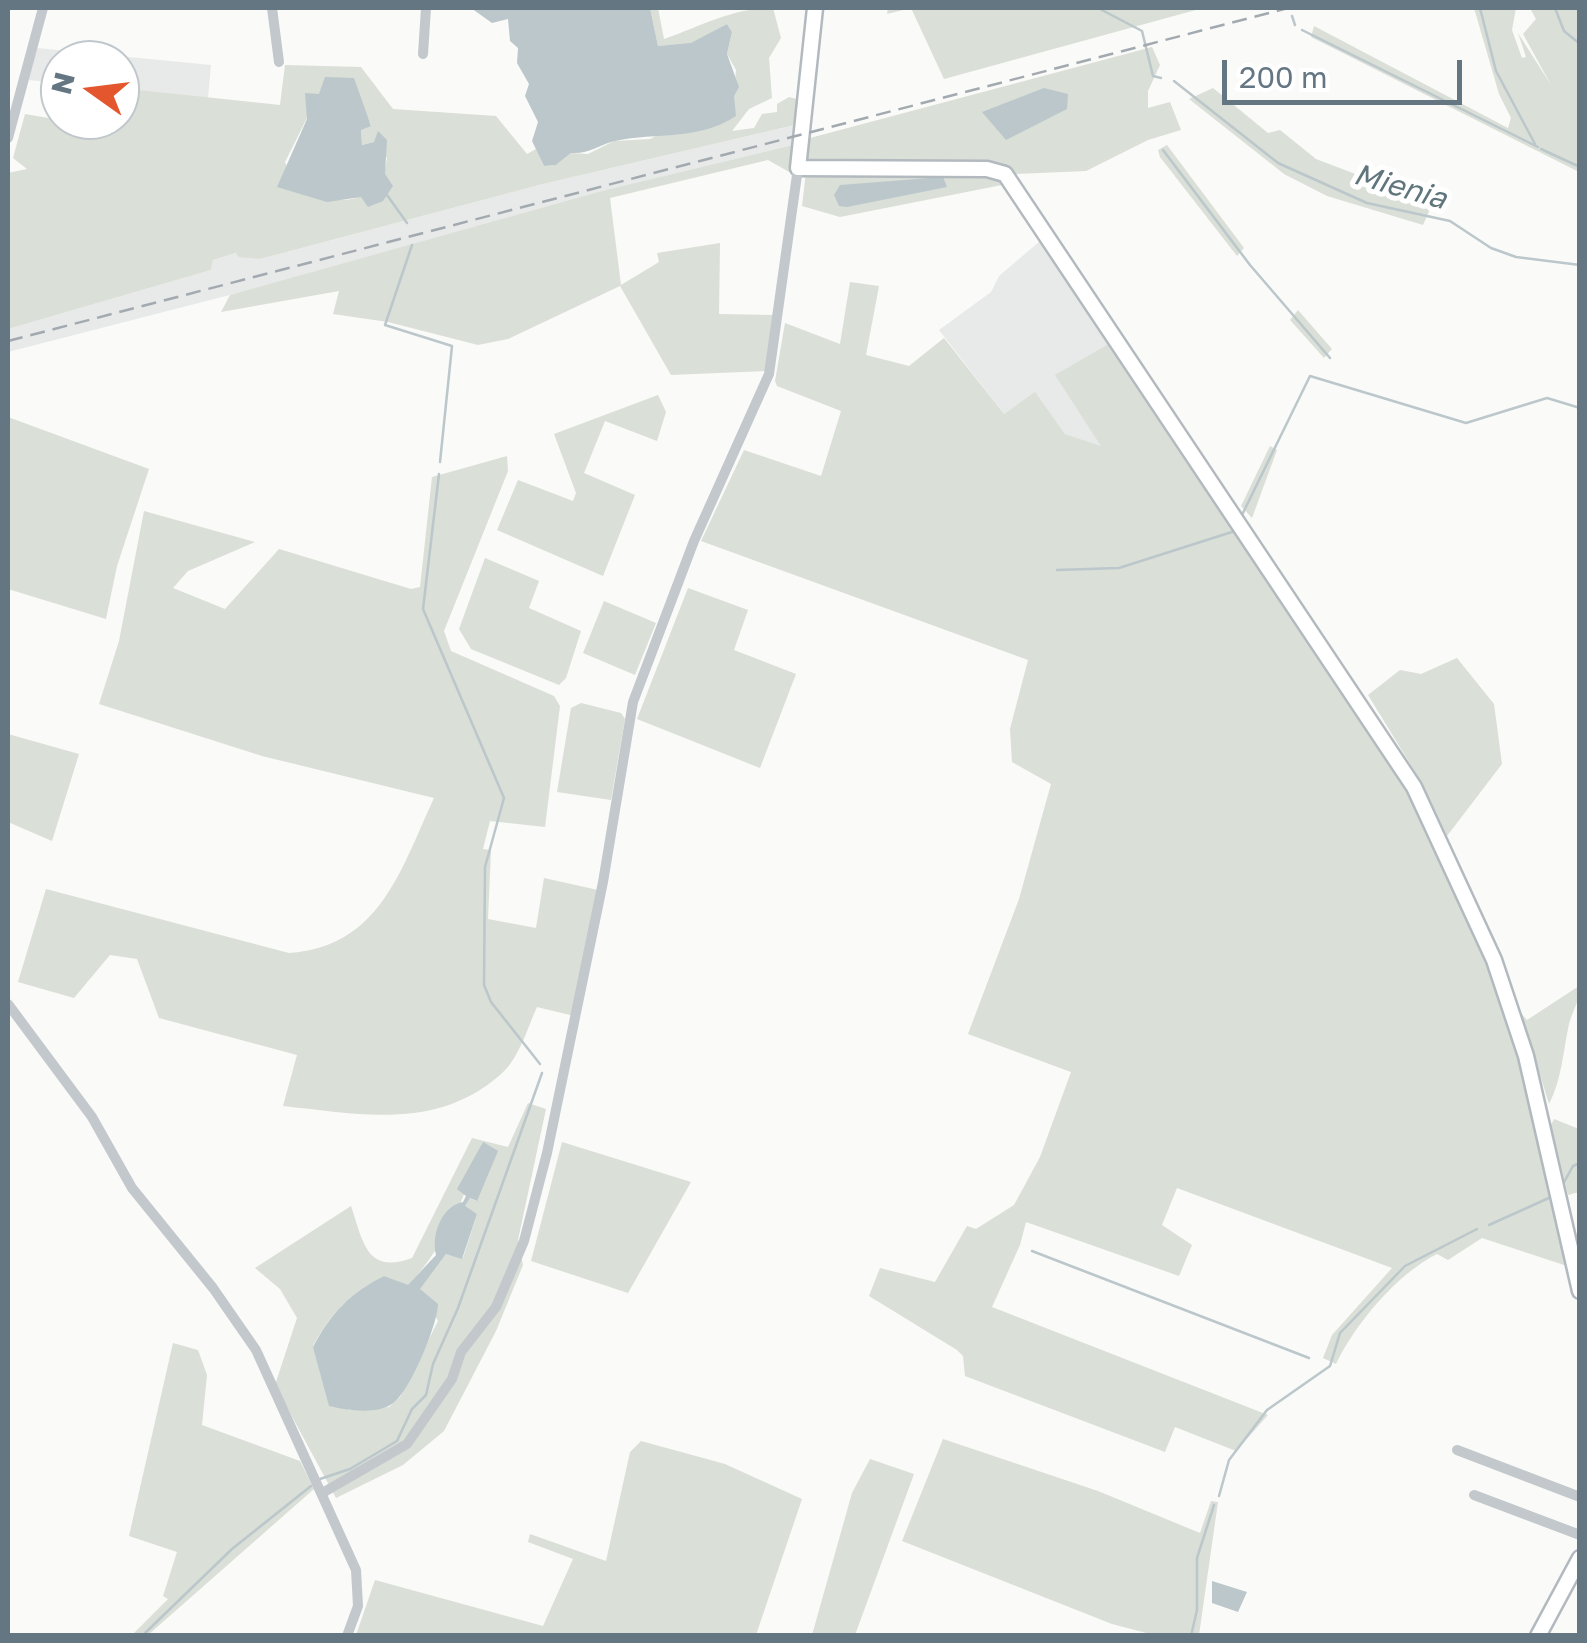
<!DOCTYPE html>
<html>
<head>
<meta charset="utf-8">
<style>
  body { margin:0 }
  #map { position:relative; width:1587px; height:1643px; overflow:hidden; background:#fafaf8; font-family:"Golos Text",sans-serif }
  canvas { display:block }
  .frame { position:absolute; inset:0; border:10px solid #657683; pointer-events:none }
  .north { position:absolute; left:40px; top:40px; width:100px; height:100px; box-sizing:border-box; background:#fff; border:2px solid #c1c8cd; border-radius:50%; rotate:284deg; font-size:28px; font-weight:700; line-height:40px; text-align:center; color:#657683 }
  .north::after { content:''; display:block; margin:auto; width:35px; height:45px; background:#e4572e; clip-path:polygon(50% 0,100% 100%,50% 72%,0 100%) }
  .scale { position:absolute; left:1222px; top:60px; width:240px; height:45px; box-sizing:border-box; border:5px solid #657683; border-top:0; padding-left:12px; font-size:30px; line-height:35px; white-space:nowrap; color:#657683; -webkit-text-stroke:8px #fff; paint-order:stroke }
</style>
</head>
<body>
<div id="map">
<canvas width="1587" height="1643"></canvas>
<div class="frame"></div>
<div class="north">N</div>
<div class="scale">200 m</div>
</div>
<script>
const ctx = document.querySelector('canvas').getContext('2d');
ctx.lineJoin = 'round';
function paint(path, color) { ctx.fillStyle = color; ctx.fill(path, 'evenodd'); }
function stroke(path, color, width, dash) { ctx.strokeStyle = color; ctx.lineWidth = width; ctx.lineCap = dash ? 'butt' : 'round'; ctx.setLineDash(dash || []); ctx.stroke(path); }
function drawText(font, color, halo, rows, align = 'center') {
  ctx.font = font + ' "Golos Text",sans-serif'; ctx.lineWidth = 10; ctx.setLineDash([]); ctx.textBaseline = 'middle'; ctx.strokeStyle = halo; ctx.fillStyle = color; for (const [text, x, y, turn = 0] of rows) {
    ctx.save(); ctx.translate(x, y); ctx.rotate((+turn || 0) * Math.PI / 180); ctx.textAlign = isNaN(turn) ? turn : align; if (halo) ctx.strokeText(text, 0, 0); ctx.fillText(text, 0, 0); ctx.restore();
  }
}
const built = new Path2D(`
  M37,48L211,65L208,98L120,88V60H60V83L28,80Z
  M799,124L797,144L607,190L401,251L8,352V329L211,270L213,260L237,253L260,259L543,184Z
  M1040,241L1112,342L1103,447L1065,434L1035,393L1004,414L939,330L991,292L999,276Z`);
const green = new Path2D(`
  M650,8H658L664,39C702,26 731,8 773,8L781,38L769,58L772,98L749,109L732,131L754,128L762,114L777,112V104L789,97L801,100L799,124L543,184L260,259L239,257L236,253L213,260L211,270L8,329V173L27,169L13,158L25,114L60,120H120V88L280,105L285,65L361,67L393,109L496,116L527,154L536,149L544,166L556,165L571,153L588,154L614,141L650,139L734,95L736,70L727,54L732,32L727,24L691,44L658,46ZM319,94L358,97L371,125L361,129L362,145L374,142L387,158C380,209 333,205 296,190L285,162Z
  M888,8H1203L944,79L911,8L887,14Z
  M1474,8H1516L1512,30L1522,58L1526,57L1518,33L1551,85L1523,34L1536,19L1530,8H1579V172L1311,37L1314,26L1508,128L1511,118L1499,94Z
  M1152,47L1160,65L1148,91V108L1170,102L1181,130L1148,140L1086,171L1016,174L1007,184L840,217L802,206L810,138Z
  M1213,88L1268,133L1280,130L1316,159L1400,191L1412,180L1423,183V200L1432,205L1423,225L1327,196L1284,174L1189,99Z
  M797,144L791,173L768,160L610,198L621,285L659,262L657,253L720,243L719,314L773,315L766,371L671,375L620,286L508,339L478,345L388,322L333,314L339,291L221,312L230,295L606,190Z
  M1167,145L1244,248L1237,256L1160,157L1158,150Z
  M850,282L879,286L866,355L909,366L944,338L1004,414L1035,392L1065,434L1101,446L1055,375L1112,342L1411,797L1488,968L1521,1060L1567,1266L1482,1238L1448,1260L1437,1254C1397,1274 1355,1324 1336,1364L1323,1358L1332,1335L1392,1268L1177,1188L1162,1225L1192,1245L1179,1276L1026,1222L1020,1245L992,1307L1268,1415L1236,1451L1175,1427L1165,1452L965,1376L963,1356L957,1350L869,1296L880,1268L935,1282L967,1226L976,1229L1014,1205L1040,1157L1071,1072L968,1034L1019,899L1051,784L1012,762L1010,729L1028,660L701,541L744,450L821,476L841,411L777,386L775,381L785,323L840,344Z
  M1298,310L1332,349L1324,358L1290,320Z
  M658,395L666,412L657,441L605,421L584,473L635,495L603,576L497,530L518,480L573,501L576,493L554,434Z
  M8,417L149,469L117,566L106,619L8,589Z
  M1270,446L1277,450L1252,518L1241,506Z
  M507,456L508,471L444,631L451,651L554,696L560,706L545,827L490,821L483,849L491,850L488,919L536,928L544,878L598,890L574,1016L537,1007C527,1029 519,1059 500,1075C436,1131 359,1114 283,1106L297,1055L159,1018L137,959L110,955L74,998L18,982L46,889L289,953C380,947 401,869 434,798L262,756L99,704L119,641L144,511L255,542L188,571L173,588L225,609L279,549L411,589L420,587L432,477Z
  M485,558L539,581L529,608L581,631L566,678L559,685L471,649L459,629Z
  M688,588L748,610L734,650L796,674L760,768L637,719Z
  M604,601L656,623L635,675L583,653Z
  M1457,658L1494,704L1502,764L1447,836L1423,785L1368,695L1400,670L1421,674Z
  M581,703L621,713L625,719L611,800L557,792L571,708Z
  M8,734L79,754L52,841L8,822Z
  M1579,986C1580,1002 1573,1009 1569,1024C1563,1051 1562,1079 1549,1104L1521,1013L1527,1020Z
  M528,1103L546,1109L518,1240L523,1265L496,1331L444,1431L403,1465L336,1498L275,1385L297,1318L280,1289L255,1268L351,1206C363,1241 366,1275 412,1258L472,1138L508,1147ZM482,1143L497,1151L476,1201L470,1198L464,1207L477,1214L463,1258L446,1254L419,1289L438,1321L400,1397L389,1407L349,1410L313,1346C330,1314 351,1292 384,1276L408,1286C447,1243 465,1197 482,1143Z
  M1554,1119L1579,1129V1192L1568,1195L1551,1125Z
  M562,1142L691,1182L628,1293L531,1261Z
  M173,1343L198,1350L207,1375L202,1425L300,1461L314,1489L148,1635H132L168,1599L163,1596L177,1552L129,1536Z
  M943,1439L1098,1491L1200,1533L1211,1501L1218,1502L1199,1635H1154L1112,1624L902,1541Z
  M641,1441L725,1464L802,1499L756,1635H356L375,1580L543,1626L573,1559L528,1542L530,1534L606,1561L630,1452Z
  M870,1459L914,1474L855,1635H812L852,1493Z`);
const water = new Path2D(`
  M471,8H650L658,46L691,43L727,24L732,32L727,54L739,87L734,96L736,116C698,141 657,132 615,141C598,145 590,154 571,153L556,165L544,166L532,141L538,122L525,96L529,84L517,63L518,48L510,41L508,19L492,23Z
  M325,77L354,78L371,126L361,130L362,145L374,142L378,131L387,140L385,174L393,186L383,201L368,207L361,197L327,202L277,187L307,119L305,93L319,94Z
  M1044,88L1068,94L1067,109L1006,140L982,112Z
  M943,177L947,187L847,207L839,206L834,195L840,185Z
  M483,1142L498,1151L477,1201L470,1198L465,1206L477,1214L462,1259L446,1254L420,1289L438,1304C438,1324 409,1394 392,1404C375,1415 347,1410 329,1406L313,1347C330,1314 351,1292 384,1276L408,1285L436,1255C431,1234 442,1206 463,1202L466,1196L457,1189Z
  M1212,1581L1247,1592L1238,1612L1212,1603Z`);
const stream = new Path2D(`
  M1098,8L1142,31L1153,76L1161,78
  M1480,8L1496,71L1535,144
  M1555,8L1564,31L1580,44
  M1292,16L1295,25
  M1302,30L1538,147
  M1174,81L1278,163L1367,203L1450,221L1491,248L1516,257L1580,265
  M1541,149L1580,167
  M1163,150L1250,265L1330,358
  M387,195L407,223
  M412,245L385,325L452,346L440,462
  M439,474L423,609L504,798L485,867L484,985L491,1002L540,1064
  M1240,519L1310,376L1466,423L1547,398L1580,408
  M1057,570L1119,568L1235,531
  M1563,1184L1573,1166L1580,1163
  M1489,1225L1551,1197
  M1032,1251L1309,1358
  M320,1479L350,1469L397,1441L412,1409L426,1395L433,1364L458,1308L542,1073
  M1219,1496L1229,1460L1267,1410L1330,1366L1340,1333L1405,1266L1477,1229
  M142,1636L232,1549L311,1486
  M1191,1636L1197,1610V1558L1214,1505`);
const street = new Path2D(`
  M272,8L279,62
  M423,54L426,8
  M8,138L43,8
  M8,1004L92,1117L132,1188L213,1288L256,1350L356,1570L358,1606L347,1636
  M1457,1450L1580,1497
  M324,1492L407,1444L452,1379L461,1352L496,1307L524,1241L547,1153L603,882L633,702L694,541L769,374L798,168
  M1474,1495L1580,1535`);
const secondary = new Path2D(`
  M815,8L798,168L987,169L1005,174L1414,787L1494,960L1526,1056L1580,1291
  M1538,1636L1580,1558`);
const rail = new Path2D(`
  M8,341L1288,8`);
const waterNames = [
  ["Mienia",1400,187,16]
];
paint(built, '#e8e9e9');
paint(green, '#dadfd7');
paint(water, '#bbc7cb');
stroke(stream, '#bbc7cb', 2.5);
stroke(secondary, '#b3babf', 19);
stroke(street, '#c3c8cc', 10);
stroke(secondary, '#fff', 14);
stroke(rail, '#a2aab0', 2.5, [15, 8]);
drawText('italic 30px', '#60757c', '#fff', waterNames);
</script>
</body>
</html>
